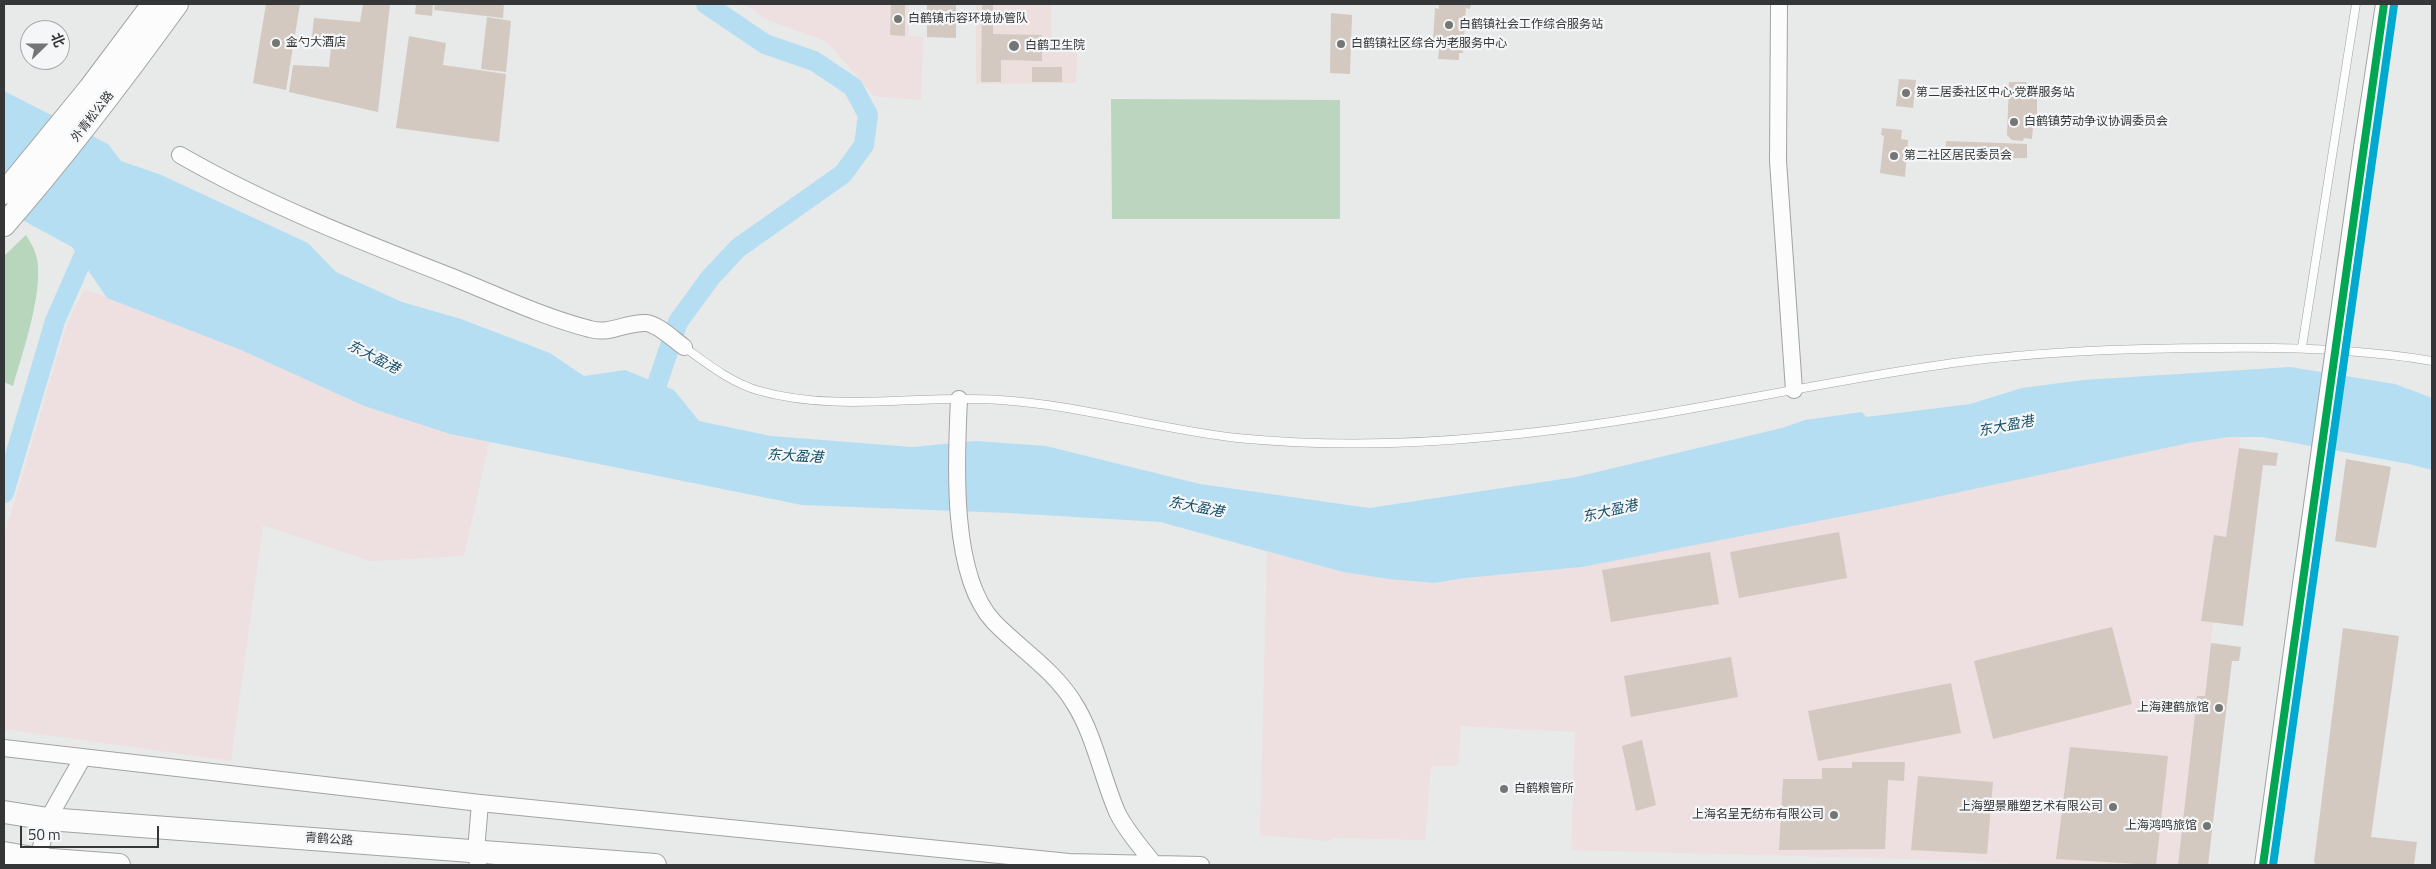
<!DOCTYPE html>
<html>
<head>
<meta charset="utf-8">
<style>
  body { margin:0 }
  #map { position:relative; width:2436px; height:869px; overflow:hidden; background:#e8e9e9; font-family:"Titillium Web","Noto Sans SC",sans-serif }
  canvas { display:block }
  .frame { position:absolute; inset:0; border:5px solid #353637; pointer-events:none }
  .north { position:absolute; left:20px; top:20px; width:50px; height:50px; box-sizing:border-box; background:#f4f6f8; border:1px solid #a8a9ab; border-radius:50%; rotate:68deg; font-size:14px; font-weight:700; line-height:20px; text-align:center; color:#353637 }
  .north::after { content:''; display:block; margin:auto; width:18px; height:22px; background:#747575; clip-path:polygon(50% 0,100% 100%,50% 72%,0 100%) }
  .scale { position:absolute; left:20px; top:826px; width:139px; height:22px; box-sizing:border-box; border:2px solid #353637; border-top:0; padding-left:6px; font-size:15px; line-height:18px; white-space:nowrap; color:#353637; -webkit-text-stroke:4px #f4f6f8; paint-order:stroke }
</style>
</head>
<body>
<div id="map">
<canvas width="2436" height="869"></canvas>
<div class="frame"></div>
<div class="north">北</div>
<div class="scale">50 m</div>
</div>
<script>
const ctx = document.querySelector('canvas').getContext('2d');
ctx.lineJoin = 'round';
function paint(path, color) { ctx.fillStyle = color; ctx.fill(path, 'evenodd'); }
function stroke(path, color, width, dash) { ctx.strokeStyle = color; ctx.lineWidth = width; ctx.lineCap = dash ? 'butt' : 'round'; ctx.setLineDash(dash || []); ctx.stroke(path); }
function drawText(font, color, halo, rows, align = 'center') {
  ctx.font = font + ' "Titillium Web","Noto Sans SC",sans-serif'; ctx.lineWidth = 4.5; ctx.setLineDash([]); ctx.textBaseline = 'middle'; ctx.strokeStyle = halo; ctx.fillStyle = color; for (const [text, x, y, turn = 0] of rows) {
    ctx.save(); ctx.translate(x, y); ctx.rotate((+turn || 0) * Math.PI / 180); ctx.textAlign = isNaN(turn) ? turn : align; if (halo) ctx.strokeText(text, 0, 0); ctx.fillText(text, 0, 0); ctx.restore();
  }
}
const industrial = new Path2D(`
  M744,4H909V36L923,37L921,100L874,96L827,42L766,19Z
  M85,289L241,350L364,406L450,434L489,442L464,556L371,561L263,525L231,761L4,729V537L67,323Z
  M2229,437H2241L2226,537L2214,536L2201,620L2213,622L2205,696H2197L2178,865H2021L1982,861L1571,850L1575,732L1461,726L1458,766H1431L1425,840L1336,838L1329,841L1260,835L1267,551L1343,572L1435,583L1465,578L1582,567L2189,443Z`);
const medical = new Path2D(`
  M976,4H1051L1052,51L1077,52L1076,83L976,84Z`);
const green = new Path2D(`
  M1111,99L1340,100V219H1112Z`);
const forest = new Path2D(`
  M26,235C29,240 33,246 35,252C47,283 22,354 13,386L4,382V256Z`);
const water = new Path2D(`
  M4,91L108,144L121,161L159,174L308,243L336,272L402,302L461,319L550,353L584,376L625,370L674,390L699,421L771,436L912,447L976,441L1046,446L1200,484L1369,508L1576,477L1782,428L1805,420L1862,412L1866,417L1970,404L2022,388L2083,380L2290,367L2395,384L2432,398V470L2409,464L2262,437H2229L2189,443L1885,508L1582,567L1465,578L1435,583L1389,579L1343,572L1160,522L1008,513L802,505L450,434L364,406L241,350L107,298L72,247L4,210Z`);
const canal = new Path2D(`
  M649,408L678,322L710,278L738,248L843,174L864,145L868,115L853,87L814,61L765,44L706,4
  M4,493L55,321L92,237`);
const building = new Path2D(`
  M266,4H300L286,90L253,83Z
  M363,4H390L378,112L289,92L293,65L329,67L331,48L311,45L314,18L360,22Z
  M416,4H433L432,16L415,14Z
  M435,4H504L503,18L434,10Z
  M891,4H905V36L890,35Z
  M927,4H956V38L927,37Z
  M982,4H993V34L1042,35V61L1001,60V82H981Z
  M1439,4H1471L1470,9L1466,8L1463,53H1459V60L1438,59L1440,42H1433L1435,8L1439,9Z
  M1331,13L1352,15L1350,74L1330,73Z
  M487,17L511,21L506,72L481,69Z
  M409,36L446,43L443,65L506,74L499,142L396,128Z
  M1032,67H1062V82H1032Z
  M1899,79L1916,80L1913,108L1896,106Z
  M2009,82H2026L2037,96V127L2033,128L2032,139L2024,138L2023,141L2012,140L2007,135Z
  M1882,128L1902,130L1901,139L1908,140L1905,177L1880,173L1884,136L1881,135Z
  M1946,141L2027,144V158L1945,159Z
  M2239,448L2278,453L2276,466L2263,465L2243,626L2201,621L2214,535L2226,537Z
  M2346,459L2391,467L2376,548L2335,541Z
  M1839,532L1847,578L1739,598L1730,552Z
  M1710,552L1719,604L1611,622L1602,570Z
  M2112,627L2132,704L1993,739L1974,661Z
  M2343,628L2399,636L2371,837L2417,842L2414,865H2316L2314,862Z
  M2211,643L2241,647L2239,661H2232L2208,865H2178L2197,696H2205Z
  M1731,657L1738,697L1631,717L1624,676Z
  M1951,683L1961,733L1818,761L1808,711Z
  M1642,740L1656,805L1636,811L1622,746Z
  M2070,747L2168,756L2156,865L2056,859Z
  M1852,762H1905L1904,781L1888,780L1885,849L1779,850L1783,779H1822V768H1852Z
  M1918,776L1993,782L1987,854L1911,850Z`);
const lane = new Path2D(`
  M684,347C708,364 731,383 760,391C839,413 921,394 1000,400C1080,405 1158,429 1237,438C1320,446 1404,445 1487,437C1644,424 1797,385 1953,363C2041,351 2130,348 2219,348C2291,347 2361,349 2432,361
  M2302,347L2356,4`);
const street = new Path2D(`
  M1779,4L1778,161L1794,390
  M2362,148L2384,4
  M180,155C267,205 360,241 452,277C497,295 543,317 590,329C610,335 626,322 646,323C658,324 674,340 684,347
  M959,399C956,460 950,576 994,622C1020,649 1054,670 1074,703C1094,734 1102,777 1117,812C1126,831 1141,847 1154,864
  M4,748L480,803L1069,862L1201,865
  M33,865L38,859L48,819L82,759
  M478,865L476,851L480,803
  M2263,865L2301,584`);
const secondary = new Path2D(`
  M4,193L90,88L153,4
  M4,225C66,154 122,80 177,4
  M4,812L48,819L655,865
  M4,853L38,859L119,865`);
const streetBridge = new Path2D(`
  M2301,584L2362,148`);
const bus1 = new Path2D(`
  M2263,865L2384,4`);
const bus2 = new Path2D(`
  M2273,865L2394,5`);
const markers = [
  [898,19,5,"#747575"],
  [1449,25,5,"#747575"],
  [276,43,5,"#747575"],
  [1341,44,5,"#747575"],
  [1014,46,6,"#747575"],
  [1906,93,5,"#747575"],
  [2014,122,5,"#747575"],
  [1894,156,5,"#747575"],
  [2219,708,5,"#747575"],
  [1504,789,5,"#747575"],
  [2113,807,5,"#747575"],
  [1834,815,5,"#747575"],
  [2207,826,5,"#747575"]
];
const poiNames = [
  ["白鹤镇市容环境协管队",908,19],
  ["白鹤镇社会工作综合服务站",1459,25],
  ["金勺大酒店",286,43],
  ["白鹤镇社区综合为老服务中心",1351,44],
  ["白鹤卫生院",1025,46],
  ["第二居委社区中心·党群服务站",1916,93],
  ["白鹤镇劳动争议协调委员会",2024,122],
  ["第二社区居民委员会",1904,156],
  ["上海建鹤旅馆",2209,708,"right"],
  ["白鹤粮管所",1514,789],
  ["上海塑景雕塑艺术有限公司",2103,807,"right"],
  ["上海名呈无纺布有限公司",1824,815,"right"],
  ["上海鸿鸣旅馆",2197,826,"right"]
];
const streetNames = [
  ["外青松公路",93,117,-52],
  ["青鹤公路",329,840,4]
];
const waterNames = [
  ["东大盈港",373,358,27],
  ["东大盈港",2006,427,-11],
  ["东大盈港",795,457,3],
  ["东大盈港",1196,508,11],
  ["东大盈港",1610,512,-13]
];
paint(industrial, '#eedfe0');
paint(medical, '#eedfdf');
paint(green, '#bbd5bf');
paint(forest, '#b7d6bc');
paint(water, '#b6def3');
stroke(canal, '#b6def3', 20);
paint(building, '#d3c9c0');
stroke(lane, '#a2a3a3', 9);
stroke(street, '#a2a3a3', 18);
stroke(secondary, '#a2a3a3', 24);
stroke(lane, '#fcfcfc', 8);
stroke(street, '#fcfcfc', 16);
stroke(secondary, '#fcfcfc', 22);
stroke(streetBridge, '#a2a3a3', 18, []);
stroke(streetBridge, '#fcfcfc', 16);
stroke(bus1, '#00a651', 8);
stroke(bus2, '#00a9ce', 8);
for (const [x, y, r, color] of markers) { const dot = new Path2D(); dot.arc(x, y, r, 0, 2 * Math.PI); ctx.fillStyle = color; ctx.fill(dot); stroke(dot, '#f4f6f8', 2); }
drawText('12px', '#353637', '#f4f6f8', poiNames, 'left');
drawText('12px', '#353637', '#f4f6f8', streetNames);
drawText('italic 14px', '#154f68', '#f4f6f8', waterNames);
</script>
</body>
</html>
